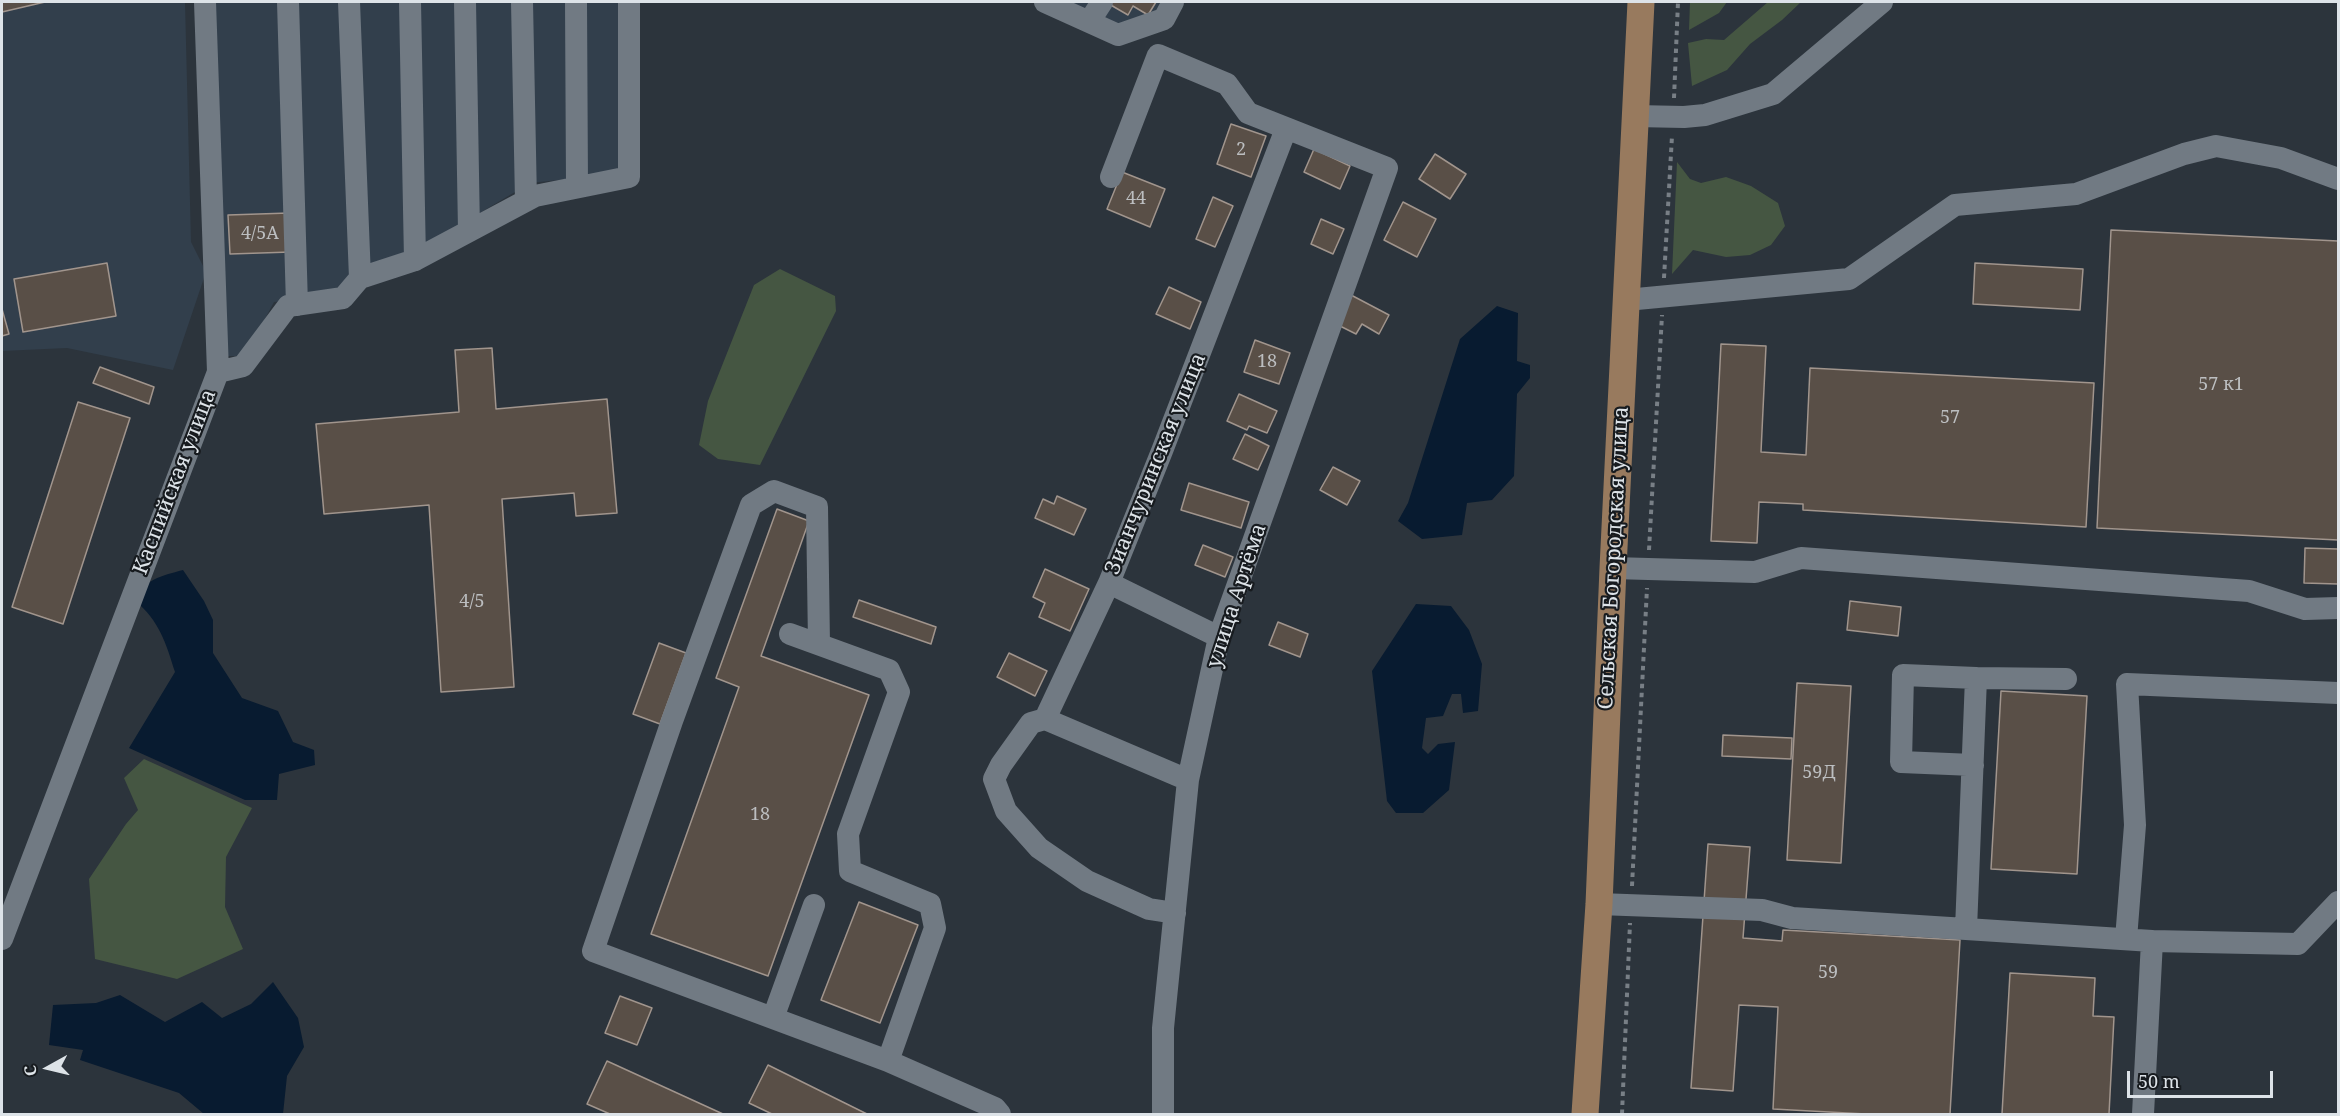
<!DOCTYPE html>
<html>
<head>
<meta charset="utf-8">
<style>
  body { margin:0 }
  #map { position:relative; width:2340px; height:1116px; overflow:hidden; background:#2c343c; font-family:"Noto Serif",serif }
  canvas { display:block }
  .frame { position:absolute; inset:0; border:3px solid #dde3e8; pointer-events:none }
  .north { position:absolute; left:18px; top:1038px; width:60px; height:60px; -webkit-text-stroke:4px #171b1f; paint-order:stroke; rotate:262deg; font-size:16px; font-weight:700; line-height:24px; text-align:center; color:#dde3e8 }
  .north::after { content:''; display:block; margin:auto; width:21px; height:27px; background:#dde3e8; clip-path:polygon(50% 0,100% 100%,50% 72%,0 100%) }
  .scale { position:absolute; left:2127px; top:1071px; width:146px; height:27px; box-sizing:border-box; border:3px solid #dde3e8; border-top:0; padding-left:8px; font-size:18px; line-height:21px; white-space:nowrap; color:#dde3e8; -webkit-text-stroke:4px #171b1f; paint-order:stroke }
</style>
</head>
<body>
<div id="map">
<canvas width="2340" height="1116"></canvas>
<div class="frame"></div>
<div class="north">С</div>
<div class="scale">50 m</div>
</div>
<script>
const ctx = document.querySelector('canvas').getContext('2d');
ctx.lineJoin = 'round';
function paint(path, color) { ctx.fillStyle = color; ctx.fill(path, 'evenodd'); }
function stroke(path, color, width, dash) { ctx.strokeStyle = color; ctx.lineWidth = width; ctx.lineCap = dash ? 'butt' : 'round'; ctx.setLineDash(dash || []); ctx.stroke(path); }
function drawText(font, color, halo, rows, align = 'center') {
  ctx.font = font + ' "Noto Serif",serif'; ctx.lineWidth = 4.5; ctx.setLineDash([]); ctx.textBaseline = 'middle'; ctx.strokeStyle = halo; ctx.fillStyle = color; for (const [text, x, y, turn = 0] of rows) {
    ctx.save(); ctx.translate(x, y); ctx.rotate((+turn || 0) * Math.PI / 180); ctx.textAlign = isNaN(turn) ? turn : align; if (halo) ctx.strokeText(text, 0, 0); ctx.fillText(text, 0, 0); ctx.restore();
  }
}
const built = new Path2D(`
  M2,2H185L191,242L206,272L173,370L67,348L2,351Z
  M214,2H627L626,173L530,183L341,296L274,302L245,356H225Z
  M1046,2H1173L1118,35Z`);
const green = new Path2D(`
  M1690,2H1727L1719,13L1689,30Z
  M1768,2H1801L1782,20L1750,44L1727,70L1692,86L1688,43L1706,39L1724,40Z
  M1677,162L1690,179L1701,183L1726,177L1751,186L1778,203L1785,226L1771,245L1750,255L1726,257L1693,250L1672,274Z
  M780,269L835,296L836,311L760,465L718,459L699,445L708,401L754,285Z
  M144,759L252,808L226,857L225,907L243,949L177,979L95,959L89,879L126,824L138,810L124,778Z`);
const water = new Path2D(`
  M1497,306L1518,313L1517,361L1530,365V378L1517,394L1514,476L1492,500L1467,503L1462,535L1422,539L1398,521L1408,503L1460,339Z
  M183,570L204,601L213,620V653L242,698L278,711L293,742L314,750L315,765L279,774L277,800H245L129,748L175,672C166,643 159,620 135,601C144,579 161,576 183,570Z
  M1416,604L1451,606L1469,630L1482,664L1478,711L1463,713L1461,694H1452L1443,716L1426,718L1422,748L1428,754L1438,744L1455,742L1449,790L1423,813H1396L1387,801L1372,671Z
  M273,982L298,1018L304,1047L287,1076L283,1114H204L179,1093L80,1060L83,1050L49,1045L53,1005L96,1003L120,995L165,1022L202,1002L222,1018L251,1004Z`);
const building = new Path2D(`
  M2,2H45L2,12Z
  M1110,2H1156L1148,15L1133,6L1128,15L1109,4Z
  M1231,124L1266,136L1251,177L1217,164Z
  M1314,149L1350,166L1340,189L1304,172Z
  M1435,154L1466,174L1450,199L1419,179Z
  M1122,172L1165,189L1150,227L1107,209Z
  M1213,197L1233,206L1215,247L1196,239Z
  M1403,202L1436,219L1417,257L1384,240Z
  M289,213L291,252L230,254L228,215Z
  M1321,219L1344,229L1333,254L1311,244Z
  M2111,230L2338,241V540L2097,528Z
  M107,263L116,316L23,332L14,279Z
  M1975,263L2083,269L2080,310L1973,304Z
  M1169,287L1201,302L1190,329L1156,314Z
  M1351,295L1389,315L1379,334L1362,324L1356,334L1336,324Z
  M2,309L9,334L2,336Z
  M1255,340L1290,353L1279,384L1244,372Z
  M1721,344L1766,346L1761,452L1806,455L1810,368L2094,383L2086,527L1803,510V504L1759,502L1757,543L1711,541Z
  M492,348L496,409L607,399L617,513L576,516L574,493L502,499L514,687L441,692L429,505L324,514L316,424L459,412L455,350Z
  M100,367L154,387L149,404L93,383Z
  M1239,394L1277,411L1267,433L1249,426L1247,430L1227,421Z
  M78,402L130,418L63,624L12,607Z
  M1245,434L1269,446L1258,470L1233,459Z
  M1333,467L1360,481L1347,505L1320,490Z
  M1189,483L1249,502L1241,528L1181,510Z
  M1057,496L1086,509L1074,535L1035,518L1043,499L1054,504Z
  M777,509L809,521L761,656L869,695L768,976L651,934L739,687L716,678Z
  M1203,545L1233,557L1225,577L1195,565Z
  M2305,548L2338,549V584L2304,583Z
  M1045,569L1089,589L1070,631L1039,617L1045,603L1033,597Z
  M859,600L936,627L931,644L853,617Z
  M1850,601L1901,607L1898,636L1847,630Z
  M1278,622L1308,634L1300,657L1269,645Z
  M659,643L686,653L660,724L633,714Z
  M1009,653L1047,671L1035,696L997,677Z
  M1797,683L1851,686L1841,863L1787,860Z
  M2001,691L2087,696L2077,874L1991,869Z
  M1723,735L1792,738L1791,759L1722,756Z
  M1708,844L1750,847L1743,938L1782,941L1783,930L1960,940L1950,1114H1866L1773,1109L1778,1007L1739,1005L1733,1091L1691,1088Z
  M859,902L918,925L880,1023L821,1000Z
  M2010,973L2095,978L2093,1016L2114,1017L2109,1114H2002Z
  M620,996L652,1008L637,1045L605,1033Z
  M607,1061L723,1114H610L587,1104Z
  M768,1065L867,1114H772L749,1103Z`);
const path = new Path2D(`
  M1674,98L1678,2
  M1664,278L1672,136
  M1649,550L1662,315
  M1632,886L1647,588
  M1622,1114L1630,923`);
const minor = new Path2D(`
  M288,2L297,305
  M349,2L360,278
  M410,2L415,260
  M465,2L469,231
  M522,2L526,201
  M576,2L577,186
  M1045,2L1118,35L1164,19L1173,2
  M1089,22L1102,2
  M1635,116L1684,117L1705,115L1773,94L1882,2
  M1111,177L1158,55L1227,84L1248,113L1387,168L1219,637L1188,780L1163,1028V1114
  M1626,300L1849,279L1955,205L2076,194L2184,154L2216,146L2281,158L2338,179
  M218,372L243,366L288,306L343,298L360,278L415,260L535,196L629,177V2
  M1613,568L1755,572L1801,558L2249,591L2305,609L2338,608
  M1109,583L1219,637
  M790,634L889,670L899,692L848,834L850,871L930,904L935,928L888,1061L995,1108L1000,1114
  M819,644L817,507L774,491L751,505L672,721L593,951L888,1061
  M1976,678L2066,679
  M1045,719L1188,780
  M1599,904L1762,910L1792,918L1966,929L1976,678L1903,675L1901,762L1973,765
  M1175,913L1149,909L1087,881L1039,848L1006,811L994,779L1001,765L1031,723L1045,719L1109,583L1162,451L1286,129
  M1966,929L2152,941L2143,1114
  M2,939L218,372L205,2
  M2126,939L2135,825L2127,684L2338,693
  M2152,941L2298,944L2338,902
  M773,1018L814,905`);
const major = new Path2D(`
  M1585,1114L1599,904L1613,568L1641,2`);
const numberNames = [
  ["2",1241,150],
  ["44",1136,199],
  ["4/5А",260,234],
  ["18",1267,362],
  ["57 к1",2221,385],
  ["57",1950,418],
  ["4/5",472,602],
  ["59Д",1819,773],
  ["18",760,815],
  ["59",1828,973]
];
const streetNames = [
  ["Зианчуринская улица",1156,464,-68],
  ["Каспийская улица",175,482,-69],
  ["Сельская Богородская улица",1614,558,-87],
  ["улица Артёма",1237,596,-72]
];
paint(built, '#323f4c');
paint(green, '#455642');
paint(water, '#081b30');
paint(building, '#594f47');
stroke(building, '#a1958d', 1.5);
stroke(path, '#787f86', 4, [4.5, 4.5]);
stroke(minor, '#717a83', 22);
stroke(major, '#987a5e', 27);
drawText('18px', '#bcbec0', null, numberNames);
drawText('21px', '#dde3e8', '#171b1f', streetNames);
</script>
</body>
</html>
